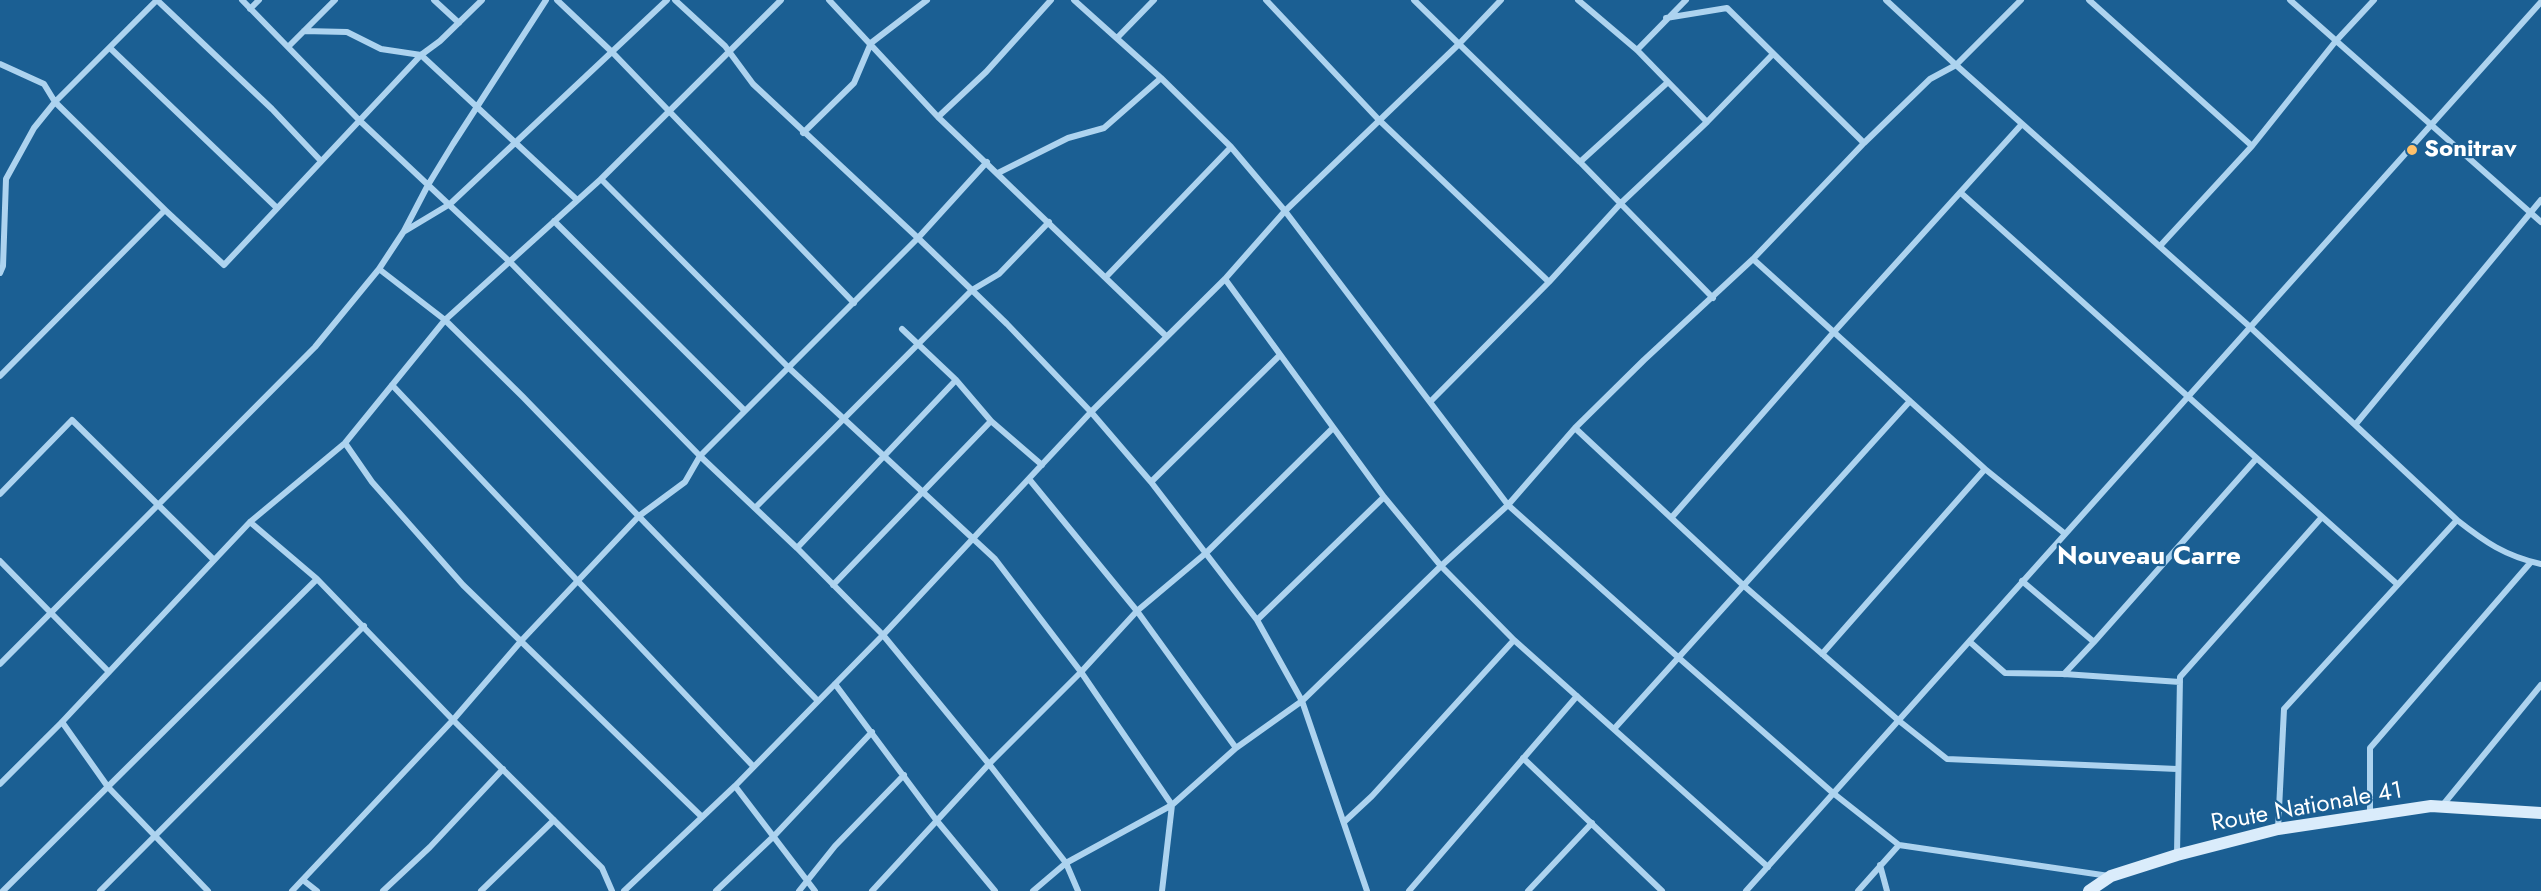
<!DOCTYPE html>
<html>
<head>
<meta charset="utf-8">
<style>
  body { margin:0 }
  canvas { display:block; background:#1b5f93 }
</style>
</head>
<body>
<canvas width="2541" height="891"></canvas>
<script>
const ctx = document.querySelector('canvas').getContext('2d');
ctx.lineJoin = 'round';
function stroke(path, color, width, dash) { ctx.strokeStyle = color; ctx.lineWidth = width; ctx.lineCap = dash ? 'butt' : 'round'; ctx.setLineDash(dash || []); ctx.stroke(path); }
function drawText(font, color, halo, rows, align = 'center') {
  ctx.font = font + ' Jost,sans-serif'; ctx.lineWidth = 4.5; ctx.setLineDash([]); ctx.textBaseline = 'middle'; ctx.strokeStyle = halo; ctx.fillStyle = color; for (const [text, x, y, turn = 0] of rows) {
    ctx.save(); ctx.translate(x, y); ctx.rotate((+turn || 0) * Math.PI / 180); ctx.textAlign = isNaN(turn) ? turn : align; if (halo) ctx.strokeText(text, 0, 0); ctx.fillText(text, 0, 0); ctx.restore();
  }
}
const street = new Path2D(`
  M242,0L359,120L510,262L700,456L797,548L883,635L989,764L1066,863L1078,891
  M434,0L459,23
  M557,0L613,53L854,303
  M675,0L725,46L753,84L918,238L1007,324L1091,412L1151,482L1257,620L1302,701L1367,891
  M829,0L938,117L1166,336
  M1074,0L1161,78L1231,147L1285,211L1508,505L1679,658L1833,793L1899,845L2109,876
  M1266,0L1379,120L1549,282
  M1414,0L1580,162L1713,298
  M1578,0L1637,50L1707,122
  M1886,0L1956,65L2249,326L2457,520C2485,542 2505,556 2541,564
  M2089,0L2252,146
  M2290,0L2541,222
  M250,9L259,0
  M1666,18L1727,8L1864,143
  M304,31L347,32L381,49L421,55L576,199
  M1117,38L1154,0
  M288,47L335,0
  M110,48L277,208
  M1637,50L1686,0
  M0,64L44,84L55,102L165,210
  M938,117L986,72L1051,0
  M803,133L854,83L871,43L927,0
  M1580,162L1667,83
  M998,173L1068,138L1104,128L1161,78
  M601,179L789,368L995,559L1081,672L1172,805L1162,891
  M1961,193L2397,584
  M554,221L745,411
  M405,231L450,204L667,0
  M2160,246L2252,146L2335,42L2374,0
  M1753,259L1985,469L2064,533
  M379,269L445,320L523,397L818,701
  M0,273L3,266L6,179L34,128L55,102L157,0L272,109L321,161
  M1106,277L1231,147
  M1225,279L1384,497L1441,566L1514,640L1768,867
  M902,329L956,380L991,421L1042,465
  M0,376L165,210L224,265L421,55L440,41L482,0
  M392,385L753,766
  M1431,401L1549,282L1621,203L1707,122L1773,54
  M2355,425L2541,200
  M1575,428L1743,585L1898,720L1947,759L2177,769
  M345,443L372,482L463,585L702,817
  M1029,479L1137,611L1236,748
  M1151,482L1280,355
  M0,494L72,420L214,560
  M755,508L972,290L999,274L1049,222
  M1672,517L1833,333L2022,124
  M250,522L317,579L453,720L602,868L612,891
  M797,548L956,380
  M0,561L109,672
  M2022,581L2094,642
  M833,585L991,421
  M1257,620L1384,497
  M1970,642L2005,673L2064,674L2180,682
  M1822,654L1985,469
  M0,664L315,347L379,269L404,231L428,185L453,144L546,0
  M2064,674L2094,642L2256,459
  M835,684L937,821L995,891
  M62,722L108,787L208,891
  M1614,729L1910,401
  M1523,758L1662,891
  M0,784L62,722L250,522L345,443L445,320L601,179L781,0
  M735,786L815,891
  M2442,806L2541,685
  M2370,816V748L2531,562
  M1344,822L1372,796L1514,640
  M2278,829L2284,709L2457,520
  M2177,854L2180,677L2322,517
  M1880,865L1887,891
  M303,880L317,891
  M3,891L317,579
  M100,891L364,626
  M292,891L453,720L522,640L639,516L685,482L700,456L918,238L987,162
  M383,891L430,847L503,769
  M481,891L554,820
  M624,891L735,786L883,635L1091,412L1225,279L1285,211L1459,44L1501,0
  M716,891L774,836L872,732
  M799,891L835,846L904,775
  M872,891L989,764L1081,672L1137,611L1206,553L1333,428
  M1033,891L1066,863L1172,805L1236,748L1302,701L1441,566L1508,505L1575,428L1644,360L1753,259L1864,143L1930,79L1956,65L2021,0
  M1409,891L1577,696
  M1528,891L1592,823
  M1746,891L2541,2
  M1858,891L1899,845`);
const secondary = new Path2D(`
  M2089,891L2111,876L2177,855L2278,829L2431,806L2541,813`);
const markers = [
  [2412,150,6,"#ffc16b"]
];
const poiNames = [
  ["Sonitrav",2424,150]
];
const streetNames = [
  ["Route Nationale 41",2307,808,-10]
];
const neighbourhoodNames = [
  ["Nouveau Carre",2149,558]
];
stroke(street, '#add3ef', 6);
stroke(secondary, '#daecfb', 12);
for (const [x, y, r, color] of markers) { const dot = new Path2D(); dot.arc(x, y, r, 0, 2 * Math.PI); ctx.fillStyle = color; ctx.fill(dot); stroke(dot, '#1b5f93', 2); }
drawText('bold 24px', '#fff', '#1b5f93', poiNames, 'left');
drawText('24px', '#fff', '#1b5f93', streetNames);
drawText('bold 26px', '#fff', '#1b5f93', neighbourhoodNames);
</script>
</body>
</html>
